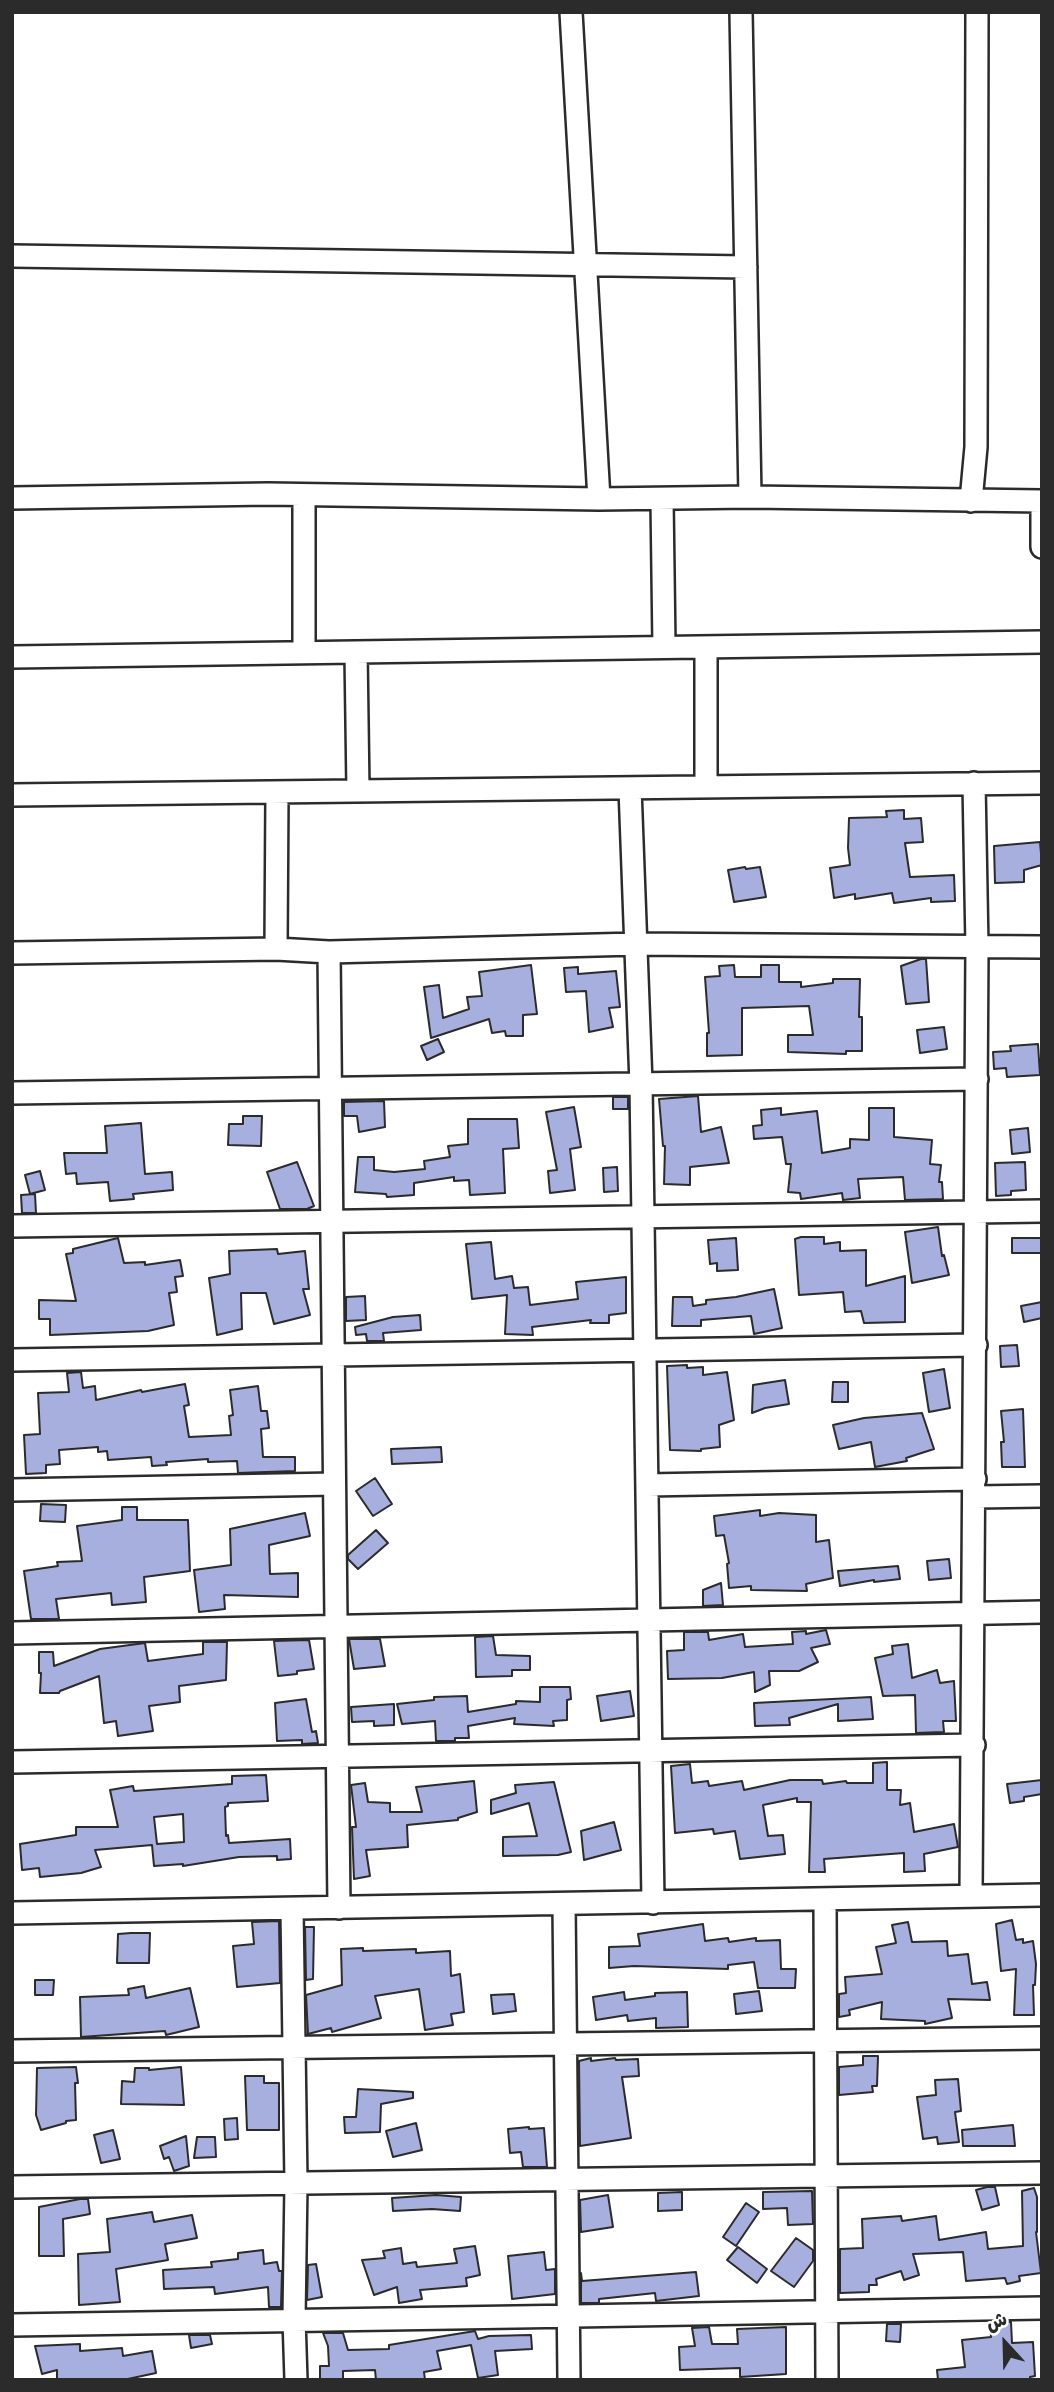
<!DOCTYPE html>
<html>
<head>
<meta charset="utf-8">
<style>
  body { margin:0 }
  #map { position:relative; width:1054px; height:2392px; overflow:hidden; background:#fff; font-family:"Indie Flower","Playpen Sans Arabic",sans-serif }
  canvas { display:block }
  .frame { position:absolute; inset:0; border:14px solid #2b2b2b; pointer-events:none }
  .north { position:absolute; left:970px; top:2308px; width:70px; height:70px; -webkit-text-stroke:5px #fff; paint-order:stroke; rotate:338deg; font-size:19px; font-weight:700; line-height:28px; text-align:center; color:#2b2b2b }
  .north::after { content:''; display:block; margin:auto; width:24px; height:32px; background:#2b2b2b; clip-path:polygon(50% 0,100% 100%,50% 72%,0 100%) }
</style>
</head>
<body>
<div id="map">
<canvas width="1054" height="2392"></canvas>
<div class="frame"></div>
<div class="north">ش</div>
</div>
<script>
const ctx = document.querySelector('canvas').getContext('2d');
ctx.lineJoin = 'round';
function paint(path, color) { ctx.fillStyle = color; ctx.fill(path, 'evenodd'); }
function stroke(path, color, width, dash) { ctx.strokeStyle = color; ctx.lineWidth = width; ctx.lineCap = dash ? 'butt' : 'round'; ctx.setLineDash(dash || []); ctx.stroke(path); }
const building = new Path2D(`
  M904,810V819L921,818L923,842L905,843L910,877L954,875L955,901L931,902V898L894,903L892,893L855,899V894L834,898L830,868L850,865L848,848L849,818L887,817L886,811Z
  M1040,842L1042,865L1024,870V882L995,883L994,846Z
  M745,867L746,869L760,867L766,897L734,902L728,870Z
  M921,959H926L929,1002L906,1004L901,966Z
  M531,965L537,1014L523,1015V1036H506L505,1031L492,1033L489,1019L431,1038L424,987L439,985L443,1018L469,1009L467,997L482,996L479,972Z
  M734,965L735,977H761V965H779V982H801V987L833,983V979H860L859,1017H862V1051H846V1054L788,1052V1035H813L809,1006L742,1008V1055L707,1056V1033H709L705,977L720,976L719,966Z
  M578,967V974L616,971L620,1007L609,1008L613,1027L589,1032L586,991L566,992L564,968Z
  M944,1027L947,1049L920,1053L917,1030Z
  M438,1039L444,1052L427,1060L421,1046Z
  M1038,1044L1040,1075L1007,1077L1006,1068L994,1069L993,1052L1011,1051L1010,1046Z
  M698,1096L701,1132L721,1127L729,1163L690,1167V1185L664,1184L665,1146H663L659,1099Z
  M613,1097H628V1109H613Z
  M384,1101L385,1127L359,1132L357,1116H344V1102Z
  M574,1107L581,1147L570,1149L575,1190L550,1193L548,1171L557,1170L546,1112Z
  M781,1108V1115L817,1111L822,1153L850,1148V1139L869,1140V1108H894V1137L932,1140L930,1164L941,1165L939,1182H942L943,1199L905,1200L903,1177L858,1179L860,1198L843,1200L842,1193L801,1199L800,1193L788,1192L791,1164H786L782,1137L754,1139L753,1126L762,1125L761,1110Z
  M243,1116H262L261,1146L228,1145L229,1124H243Z
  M468,1119H517L519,1148L503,1149L505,1193L470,1195L469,1180L454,1181V1177L414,1183V1195L387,1197L386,1194L355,1192L358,1157H374V1170L394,1172L425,1169L424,1161L450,1157L448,1146L468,1144Z
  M141,1123L145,1174L172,1172L173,1190L133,1194L134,1199L110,1201L108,1182L77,1184L76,1173L66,1174L64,1153H107L105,1126Z
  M1028,1128L1030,1152L1012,1154L1010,1130Z
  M297,1162L314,1206L307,1209H280L267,1172Z
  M1025,1162L1026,1190L1011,1191V1195L996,1196L995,1163Z
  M617,1167L618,1191L604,1192L603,1168Z
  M40,1171L45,1190L30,1194L25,1175Z
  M35,1194L36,1213H22L21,1195Z
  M938,1227L942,1256L944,1255L949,1275L912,1283L905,1232Z
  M801,1237H824V1244L840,1242V1251L866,1250V1286L905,1276V1322L864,1323L861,1311L845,1312L843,1292L799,1295L795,1239Z
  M118,1238L124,1263L145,1262V1265L180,1260L183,1276L175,1277L177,1292L169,1293L174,1325L148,1331L50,1335V1319H39V1300L76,1301L66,1254L73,1253V1249Z
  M736,1238L738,1270L717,1271V1263L710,1264L708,1240Z
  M1012,1238H1042V1253H1012Z
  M491,1242L495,1279L512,1276L514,1288L528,1287L530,1305L578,1299L576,1282L626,1277V1313L609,1315V1323H590L591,1320L532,1327L533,1335L505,1334L507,1295L472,1299L466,1244Z
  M277,1249L278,1254L305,1251L309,1289H303L310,1315L274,1324L266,1293H241L242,1329L217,1335L209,1278L230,1274L229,1251Z
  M774,1289L782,1328L754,1334L751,1316L701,1320V1326H672L673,1297H692L693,1306L706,1304V1300L736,1297Z
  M365,1296L366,1320L346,1321V1297Z
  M1042,1302V1318L1024,1322L1021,1306Z
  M420,1315L421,1330L383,1333L384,1341H367L366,1334L356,1335L355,1327L393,1317Z
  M1017,1345L1019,1366L1001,1367L1000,1346Z
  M687,1365V1368L703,1367V1375L727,1372L734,1420L719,1425L720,1447L701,1449V1451L670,1450L667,1366Z
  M944,1369L950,1408L929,1412L923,1373Z
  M81,1372L83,1388L95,1386L96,1400L141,1390L142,1392L185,1384L189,1405L184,1406L189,1437L231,1435L229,1416L233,1415L230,1390L258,1386L261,1411H267L269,1428L261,1429L263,1457H295V1471L238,1473L237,1461L208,1462V1459L166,1462L167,1465L152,1466L151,1457L108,1460L107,1451L98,1452V1447L59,1450L60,1464L46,1465V1473L26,1474L24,1435L40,1434L38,1393L69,1392L67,1373Z
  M785,1380L789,1404L765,1408L752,1413L753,1385Z
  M833,1382H848V1402H832Z
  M1023,1409L1025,1467H1002L1001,1442H1004L1001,1411Z
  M922,1413L934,1449L906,1458L907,1461L875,1467L871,1442L839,1449L833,1425L864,1418Z
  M441,1447L442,1462L392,1464L391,1449Z
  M375,1478L392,1504L373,1516L356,1491Z
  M41,1504L66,1505L65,1522L40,1521Z
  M122,1507H137V1520H188L190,1571L144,1577L146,1602L112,1605L111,1593L56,1599L59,1619H31L24,1571L58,1566L57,1562L82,1561L77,1526L122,1520Z
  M760,1510V1516L779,1513L816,1515V1542L829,1540L833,1578L806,1584L807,1591L751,1590V1586L729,1588L727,1564L729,1563L724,1535L716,1536L714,1516Z
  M305,1513L310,1536L269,1545L270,1574L298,1573V1597L224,1595L225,1609L199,1612L194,1570L231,1565L230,1529Z
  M376,1530L388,1543L358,1569L348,1559V1555Z
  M949,1559L951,1578L929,1580L927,1561Z
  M898,1566L900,1579L874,1582V1580L840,1586L838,1571Z
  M721,1583L723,1605L703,1606V1590Z
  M826,1630L830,1644L811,1648L818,1662L799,1671H769L770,1685L755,1692L754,1672L722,1678L668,1679L667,1651L684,1650V1632H708L709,1640L743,1634L745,1647L793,1644L792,1632L806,1631V1634Z
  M493,1636L496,1655L530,1656V1670H512V1676L476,1677L475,1637Z
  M349,1639H380L385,1666L354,1669Z
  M309,1640L314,1669L297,1671V1674L278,1676L274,1641Z
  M203,1642H227L226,1680L179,1686L180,1702L149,1706L153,1731L118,1736L116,1721L104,1723L99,1676L60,1691L59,1693H40L41,1673H39V1652H53L54,1666L100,1649L145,1643L148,1661L203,1654Z
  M908,1644L912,1678L937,1670L940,1683L954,1681L956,1721H943L944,1732L916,1733L915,1695L883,1696L875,1658L893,1654L892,1646Z
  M540,1687H570L571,1699L567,1700V1720L553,1721L554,1726L514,1724L515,1718L468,1726L469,1738H455V1741H436L435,1721L402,1724L397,1704L434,1700V1697L467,1696L468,1712L516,1704V1701L540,1702Z
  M630,1691L634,1716L601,1721L597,1696Z
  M871,1697L873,1719L838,1721V1704L789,1718L790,1725L755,1726L754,1703Z
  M306,1699L312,1732L316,1731L318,1743L302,1744V1740L277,1741L275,1703Z
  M394,1704V1725L374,1726V1721L352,1722L351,1707Z
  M887,1762V1790H901L900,1805L910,1803L914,1832L954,1824L958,1847L924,1854L925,1871L904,1872V1853L824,1859L825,1872H809L811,1802H797V1798L763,1805L768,1836L783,1835L785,1854L740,1859L735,1831L714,1834L713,1829L675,1833L671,1766L690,1764L692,1783L708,1781L709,1786L742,1781L744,1790L790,1780H822L823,1784L846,1781L847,1783H873V1763Z
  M266,1775L268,1801L228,1803V1806L225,1807L226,1836L228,1835L229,1843L290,1839L291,1859L277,1860V1856L239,1857L183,1866V1864L154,1866L152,1845L95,1850L101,1867L81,1873L40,1877L39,1868L22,1870L20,1844L76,1835V1827H118L110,1790L133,1786L134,1791L232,1784V1776ZM183,1814L184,1842L157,1844L154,1817Z
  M1042,1780V1794L1024,1797V1801L1010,1803L1007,1784Z
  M474,1781L477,1812L458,1818V1820L407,1825L408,1847L366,1850L370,1876L354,1879L352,1827H356L351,1785L365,1783L368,1802L390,1803V1812H422L416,1787Z
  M554,1782L571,1852L558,1855L503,1856V1837L537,1836L529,1803L491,1814V1800L516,1793L515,1785Z
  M614,1822L621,1850L584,1860L581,1831Z
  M1012,1920L1016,1940L1023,1939V1943L1033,1941L1036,1964L1035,1985H1033L1034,2015H1014L1016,1969L1001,1971L996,1924Z
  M279,1921L280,1983L237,1987L233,1946L254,1944L252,1922Z
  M908,1922L912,1942L947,1941L948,1956L968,1954L972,1984L987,1982L990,2000L948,1999L952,2018L925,2024V2021L881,2019L882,2002L849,2010L850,2015L839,2017V1994L846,1993L845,1977L882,1974L876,1947L896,1943L892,1925Z
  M703,1924L705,1941L728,1938L729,1942L756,1938V1941L780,1940L781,1969H796L795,1988H758L754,1962L728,1965V1969L634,1966L609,1968V1947L640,1946L638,1934Z
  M305,1927H314L313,1979L306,1980Z
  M131,1933H150L149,1963H117L118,1934Z
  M363,1948V1951L416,1949V1953L450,1951L451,1976L460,1974L464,2012L451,2014L453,2025L425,2030L419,1989L375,1996L381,2018L332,2032L331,2028L308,2034L306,1995L342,1985L341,1949Z
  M35,1980H54L53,1995H35Z
  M144,1986L146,1998L190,1988L199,2027L166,2035L165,2031L81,2037L80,1997L129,1995L128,1989Z
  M759,1991L762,2011L736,2014L734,1994Z
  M624,1992L625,2000L655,1996V1993L687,1992L688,2027L656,2028V2018L628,2021L627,2015L596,2020L593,1997Z
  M514,1994L516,2011L493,2014L491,1995Z
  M863,2056H878L877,2086H872L873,2092L839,2095V2067L863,2065Z
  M591,2058V2061L615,2058L616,2060L638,2059L639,2076L622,2077L631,2138L580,2146L579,2061Z
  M76,2067L78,2083H75L76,2120L66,2121V2123L41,2130L36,2115L37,2068Z
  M181,2067L184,2105L121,2104L122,2081L134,2082L135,2068H149V2070Z
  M245,2076H264V2083H279V2130H247Z
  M958,2079L961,2111L955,2112L959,2142L938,2144L937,2137L923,2139L917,2097L936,2095L935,2080Z
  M358,2089L413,2092V2098L381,2104L380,2132L345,2133L344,2117H356Z
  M237,2118L238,2139L225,2140L224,2119Z
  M416,2123L422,2150L393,2157L386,2131Z
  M1013,2125L1015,2146H963L962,2130Z
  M529,2127V2129L544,2128L547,2167H523L521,2152L510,2153L508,2129Z
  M113,2130L120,2159L101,2163L94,2135Z
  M186,2136L189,2166L174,2171L169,2157L164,2159L160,2146Z
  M197,2137H215L216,2157L194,2158Z
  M987,2187H995L999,2205L982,2210L976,2190Z
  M1034,2188L1037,2197V2232H1036L1041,2273L1019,2276L1020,2281L1007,2284L1005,2278L966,2281L963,2252L913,2254L919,2275L904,2280L901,2271L876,2279L877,2285H869V2292L840,2293V2249L863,2248L862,2219L901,2216L902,2221L936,2216L939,2240L986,2232L988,2249L1023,2246L1022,2191Z
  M812,2191L813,2224L788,2225L787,2208L763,2209V2192Z
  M682,2192V2210L658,2211V2193Z
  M436,2195L461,2197L460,2211L432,2209L393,2211L392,2198Z
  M608,2195L613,2227L581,2232L580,2200Z
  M80,2199H88L90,2214L63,2219L64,2256H39V2207Z
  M746,2203L759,2212L736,2246L723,2237Z
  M152,2212L154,2222L192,2215L197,2238L165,2244L168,2260L116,2269L120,2302L79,2305L78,2254L110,2252L107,2219Z
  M796,2238L813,2250V2261L794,2287L771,2271Z
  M475,2246L480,2275L466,2278L467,2286L420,2290L422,2299L399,2303L397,2287L374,2295L362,2260L385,2258L383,2251L401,2248L403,2264L416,2262L417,2267L457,2263L454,2249Z
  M738,2247L767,2269L757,2283L727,2260Z
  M263,2250L264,2264L277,2262L279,2271H282L281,2307H269L268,2287L215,2294L214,2287L164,2289L163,2270L212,2267L211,2262L238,2259V2253Z
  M544,2252L546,2270L555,2269V2294L512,2299L508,2256Z
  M316,2264L322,2297L307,2300L308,2265Z
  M696,2272L699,2296L656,2301L655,2293L599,2299V2303H581V2273L582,2281Z
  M990,2322H1011L1012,2343L1033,2342L1035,2376L1030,2377V2380H938L937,2370L965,2367L962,2340L991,2337Z
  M887,2324H901L900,2342L886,2341Z
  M709,2327L712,2344H738L737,2329L786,2327V2374L740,2377V2368L680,2370L679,2347L695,2346L692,2328Z
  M475,2331L478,2339L489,2336L531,2335L532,2349L495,2351L498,2375L478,2378L471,2345L437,2351L441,2369L424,2372L425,2380H376L375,2370L343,2371V2380H320V2366H329L328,2346L323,2333H343L348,2350L389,2349V2345Z
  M189,2335H210L212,2344L191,2348Z
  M80,2344V2351L122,2348L123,2356L152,2351L156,2373L123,2380H57V2370L42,2374L35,2346Z`);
const minor = new Path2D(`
  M571,12L599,499
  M741,12L750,497
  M12,256L746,267
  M12,498L268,494L599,499L750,497L1042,501
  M662,499L664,647
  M971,501L976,447L977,12
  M1042,501V547
  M706,647V787
  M304,652V496
  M356,652L358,791
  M12,657L1042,642
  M630,788L641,1084L653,1903
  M12,795L1042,783
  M276,949L277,792
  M329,952L339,1908
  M12,953L276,949L329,952L635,944L1042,947
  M12,1093L977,1079
  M12,1226L1042,1211
  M12,1360L976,1345
  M647,1485L975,1479
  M12,1490L334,1484
  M975,1497L1042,1496
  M12,1633L1042,1612
  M12,1762L974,1745
  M971,1896L977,947L974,783
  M825,1900L827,2380
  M564,1904L569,2380
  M292,1909L296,2183L294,2319L296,2380
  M12,1913L1042,1895
  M12,2051L1042,2038
  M12,2187L1042,2173
  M12,2325C355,2318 699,2316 1042,2308`);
paint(building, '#a7afdf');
stroke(building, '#2b2b2b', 2);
stroke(minor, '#2b2b2b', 26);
stroke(minor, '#fff', 21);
</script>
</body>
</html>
